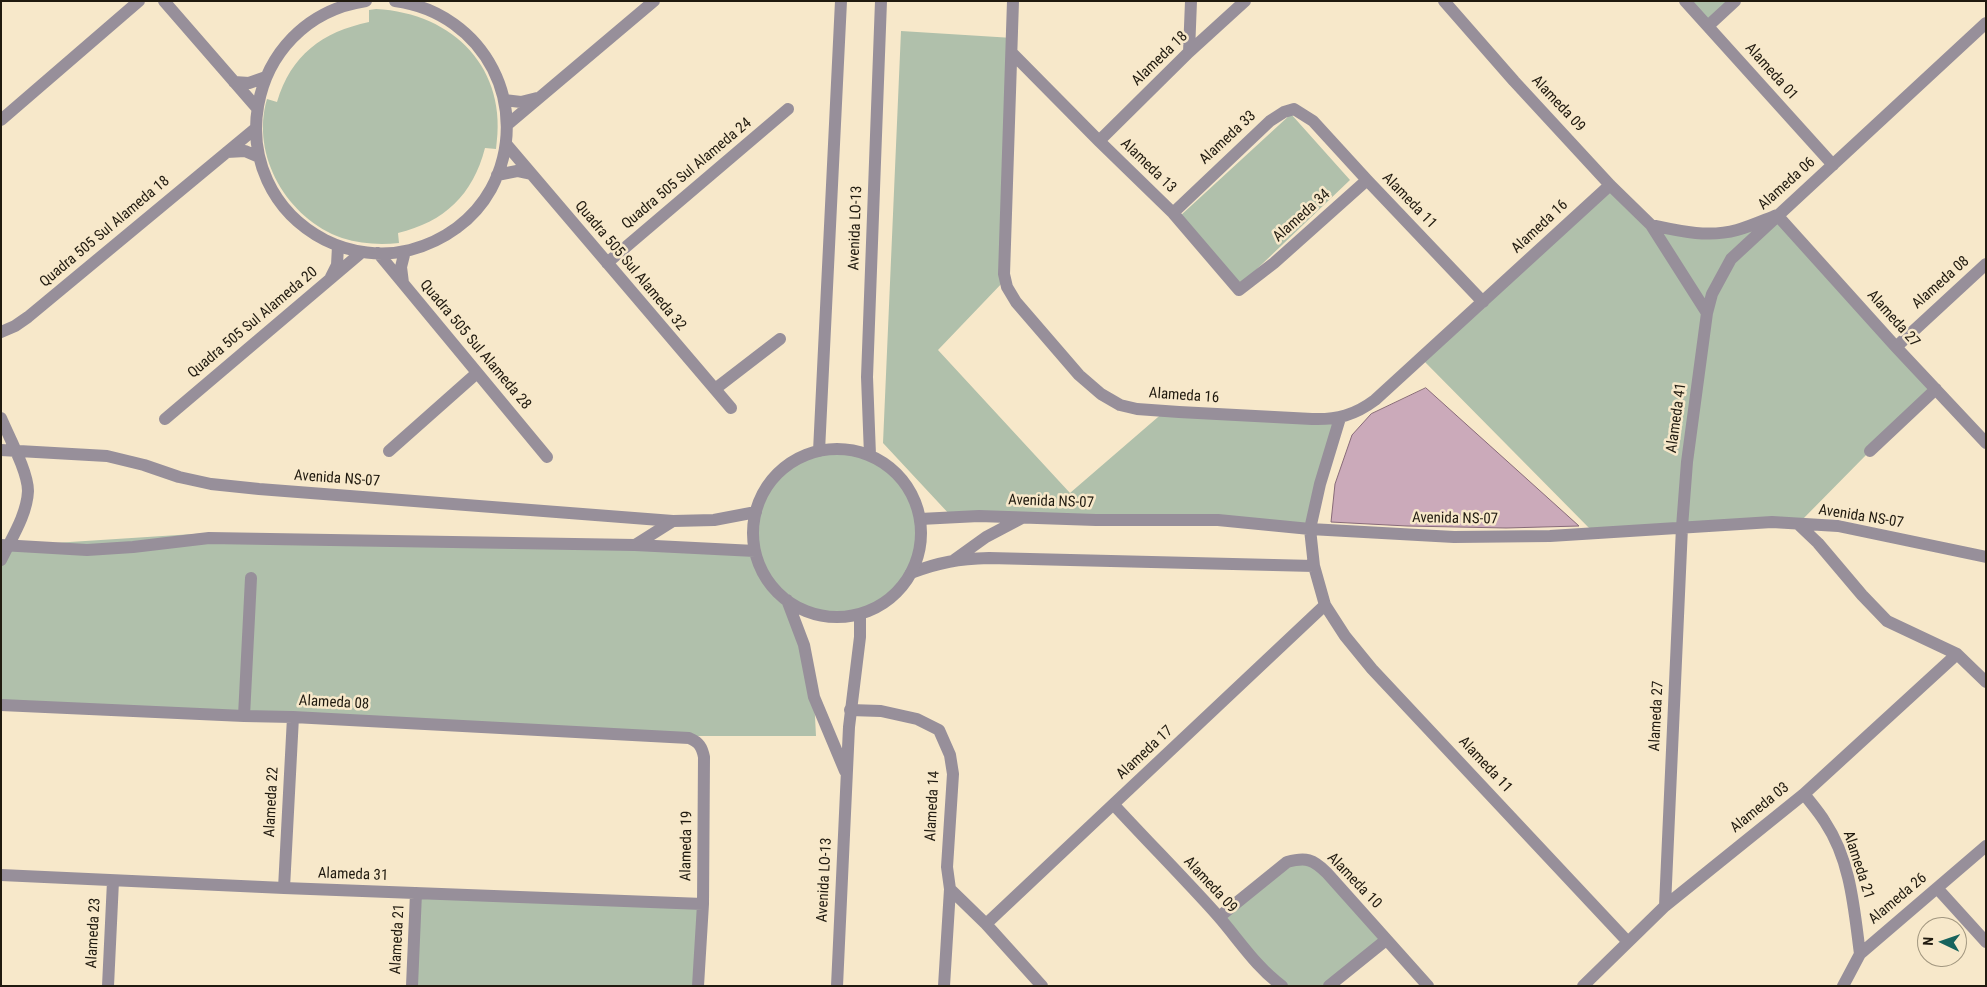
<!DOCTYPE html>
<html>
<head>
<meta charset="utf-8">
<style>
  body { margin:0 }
  #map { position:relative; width:1987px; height:987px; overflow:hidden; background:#f7e8ca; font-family:"Roboto Condensed",sans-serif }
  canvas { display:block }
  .frame { position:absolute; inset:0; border:2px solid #201a0f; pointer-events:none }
  .north { position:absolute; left:1917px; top:917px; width:50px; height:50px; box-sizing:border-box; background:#f7e8ca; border:1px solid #a1967f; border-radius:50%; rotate:273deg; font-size:14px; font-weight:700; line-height:20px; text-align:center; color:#201a0f }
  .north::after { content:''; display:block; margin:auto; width:18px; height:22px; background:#17635d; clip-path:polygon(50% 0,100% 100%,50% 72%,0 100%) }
</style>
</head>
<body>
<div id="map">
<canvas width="1987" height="987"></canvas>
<div class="frame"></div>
<div class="north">N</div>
</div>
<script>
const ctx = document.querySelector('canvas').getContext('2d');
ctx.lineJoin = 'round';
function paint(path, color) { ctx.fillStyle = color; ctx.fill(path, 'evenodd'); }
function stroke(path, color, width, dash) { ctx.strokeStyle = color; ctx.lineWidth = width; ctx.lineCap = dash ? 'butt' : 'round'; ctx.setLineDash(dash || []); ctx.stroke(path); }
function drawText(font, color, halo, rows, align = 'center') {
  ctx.font = font + ' "Roboto Condensed",sans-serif'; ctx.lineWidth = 5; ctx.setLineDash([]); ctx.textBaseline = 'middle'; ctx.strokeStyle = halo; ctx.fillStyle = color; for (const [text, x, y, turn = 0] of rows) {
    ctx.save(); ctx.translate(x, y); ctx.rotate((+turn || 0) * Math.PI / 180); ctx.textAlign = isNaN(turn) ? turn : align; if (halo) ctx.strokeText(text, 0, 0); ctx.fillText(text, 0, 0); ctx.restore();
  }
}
const green = new Path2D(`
  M1685,1H1735L1708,26Z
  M376,9C454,13 509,69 496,149L485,148C473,195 444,222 398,233L399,243C380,245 361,244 342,238C288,219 250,156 267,99L277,102C291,55 322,32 369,22V10Z
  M901,31L1013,38L1005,280L938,350L1070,493L1165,411L1340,418L1310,529L951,516L883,443Z
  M1291,114L1350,180L1237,288L1180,216Z
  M1610,185L1651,225L1715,234L1777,215L1936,389L1870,451L1798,524L1594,533L1421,358Z
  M836,449L870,455L893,471L911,493L920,519L918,556L908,578L886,601L860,614L818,615L787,600L814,697L816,736H665L1,705V560L8,546L209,533L755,551C754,538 753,525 756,512C766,474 800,453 836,449Z
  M1310,860L1386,940L1328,986H1283L1219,917L1287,862Z
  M416,893L703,904L698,986H413Z`);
const building = new Path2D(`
  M1426,388L1579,526L1506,528L1407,526L1331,522L1335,484L1352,435L1371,414Z`);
const minor = new Path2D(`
  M164,1L257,108
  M366,1C244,19 214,182 325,240C351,253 382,257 410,250C444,241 474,220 491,189C534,108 485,13 395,1
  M1013,1L1004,274L1007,287L1016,302L1079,375L1101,394L1120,405L1137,409L1179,412L1312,419C1337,420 1355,415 1375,400L1610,185
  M1444,1L1514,81L1610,185L1651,225L1707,313
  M1685,1L1833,165
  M1708,26L1735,1
  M1189,52L1191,1
  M1012,53L1099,141L1173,213L1239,290L1274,263L1367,180
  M234,82L249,83L266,77
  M504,100L521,102L537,98
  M1,120L139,1
  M507,125L654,1
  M1099,141L1189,52L1245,1
  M506,144L731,408
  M227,152L245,151L259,157
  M497,175L517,171L531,174
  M1173,213L1270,121L1284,112L1294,109L1313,121L1367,180L1483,302
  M1651,225C1679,231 1708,238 1737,230C1751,226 1764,220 1777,215L1896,347L1986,443
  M378,253L547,457
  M607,263L788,109
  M331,277L337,265L338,246
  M403,283L401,267L405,251
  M1,332L15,326L28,317L256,128
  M1896,347L1986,264
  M715,389L780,339
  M1,418C9,437 28,472 28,491C27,515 11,539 1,560
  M1340,418L1320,484L1310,529L1314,566L1325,605L1345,636L1372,669L1628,942
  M165,419L362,252
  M1,450L107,456L144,465L179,477L211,484L259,489L673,521
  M389,451L477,373
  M1870,451L1936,389
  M920,519L979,516L1096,520H1218L1310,529L1454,537L1550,536L1772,522L1838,526L1986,557
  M1798,524L1818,543L1862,595L1887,621L1957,654L1986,682
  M954,560L986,537L1022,518
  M911,573C939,562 959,559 989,558L1314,566
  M1,705L244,716L293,717L689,738C699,742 702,747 704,757L703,904L698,986
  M850,710L881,711L917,719L939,730L950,755L953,774L947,867L950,889L944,986
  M244,716L251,578
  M1804,794C1811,803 1819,812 1825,822C1851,861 1854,909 1860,954
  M1114,805C1148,842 1184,878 1218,916C1239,940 1256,967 1282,986
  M1,875L284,888L703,904
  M284,888L293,717
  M1937,888L1986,942
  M950,889L986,924L1042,986
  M1665,906L1682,527L1687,462L1707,313L1712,294L1731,259L1986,23
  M1219,917L1287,862C1306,857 1313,859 1327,873L1428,986
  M986,924L1325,605
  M108,986L113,881
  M412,986L416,893
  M1329,986L1386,940
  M1583,986L1665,906L1804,794L1957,654
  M1843,986L1860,954L1986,846`);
const tertiary = new Path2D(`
  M753 533a84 84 0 1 1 168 0a84 84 0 1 1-168 0Z
  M819,451L841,1
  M870,455L867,377L881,1
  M1,545L87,550L133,547L209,538L635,545L755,551
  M635,545L673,521L714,520L756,512
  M787,600L804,645L814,697L845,771
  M837,986L849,727L860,637V614`);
const streetNames = [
  ["Alameda 18",1160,59,-44],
  ["Alameda 01",1771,72,48],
  ["Alameda 09",1558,104,47],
  ["Alameda 33",1228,138,-43],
  ["Alameda 13",1148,166,44],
  ["Quadra 505 Sul Alameda 24",687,174,-40],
  ["Alameda 06",1787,184,-42],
  ["Alameda 11",1409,201,46],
  ["Alameda 34",1302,216,-42],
  ["Alameda 16",1540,227,-43],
  ["Avenida LO-13",856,228,-88],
  ["Quadra 505 Sul Alameda 18",105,232,-40],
  ["Quadra 505 Sul Alameda 32",630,266,50],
  ["Alameda 08",1941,283,-42],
  ["Alameda 27",1893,319,48],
  ["Quadra 505 Sul Alameda 20",253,323,-40],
  ["Quadra 505 Sul Alameda 28",475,345,50],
  ["Alameda 16",1184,396,4],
  ["Alameda 41",1677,418,-82],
  ["Avenida NS-07",337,479,4],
  ["Avenida NS-07",1051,502,2],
  ["Avenida NS-07",1861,517,9],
  ["Avenida NS-07",1455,519,1],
  ["Alameda 08",334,703,3],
  ["Alameda 27",1657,716,-87],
  ["Alameda 17",1145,753,-43],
  ["Alameda 11",1485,765,47],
  ["Alameda 22",272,802,-87],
  ["Alameda 14",933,806,-87],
  ["Alameda 03",1760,808,-39],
  ["Alameda 19",687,846,-89],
  ["Alameda 21",1858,865,72],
  ["Alameda 31",353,875,2],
  ["Avenida LO-13",825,880,-87],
  ["Alameda 10",1354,881,46],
  ["Alameda 09",1210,885,47],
  ["Alameda 26",1898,899,-40],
  ["Alameda 23",94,933,-87],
  ["Alameda 21",398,939,-87]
];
paint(green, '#b0c0ab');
paint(building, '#cbaaba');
stroke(building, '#876a78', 1);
stroke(minor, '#978f9a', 12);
stroke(tertiary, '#978f9a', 12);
drawText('15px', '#201a0f', '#f7e8ca', streetNames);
</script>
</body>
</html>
